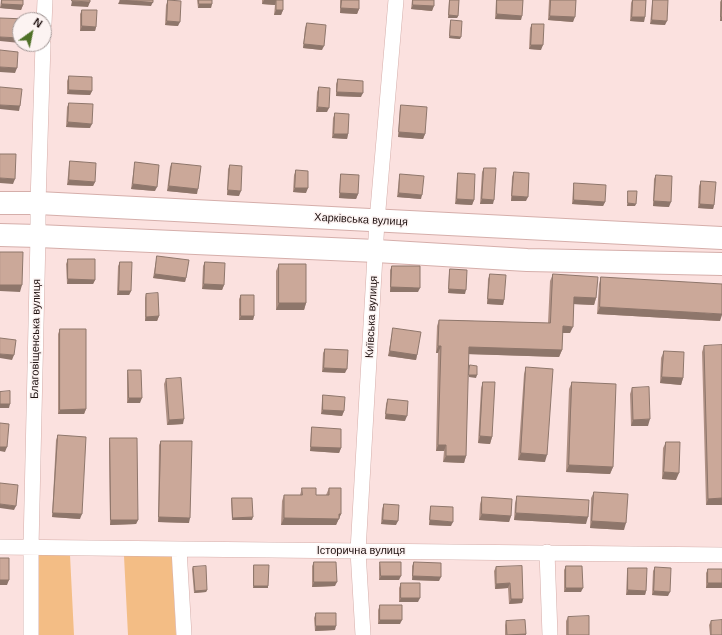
<!DOCTYPE html>
<html>
<head>
<meta charset="utf-8">
<style>
  body { margin:0 }
  #map { position:relative; width:722px; height:635px; overflow:hidden; background:#fbe1df; font-family:Arial,sans-serif }
  canvas { display:block }
  .north { position:absolute; left:12px; top:12px; width:40px; height:40px; box-sizing:border-box; background:#fcf3f2; border:1px solid #a49998; border-radius:50%; rotate:33deg; font-size:11px; font-weight:700; line-height:16px; text-align:center; color:#1f1110 }
  .north::after { content:''; display:block; margin:auto; width:14px; height:18px; background:#4f7027; clip-path:polygon(50% 0,100% 100%,50% 72%,0 100%) }
</style>
</head>
<body>
<div id="map">
<canvas width="722" height="635"></canvas>
<div class="north">N</div>
</div>
<script>
const ctx = document.querySelector('canvas').getContext('2d');
ctx.lineJoin = 'round';
function paint(path, color) { ctx.fillStyle = color; ctx.fill(path, 'evenodd'); }
function stroke(path, color, width, dash) { ctx.strokeStyle = color; ctx.lineWidth = width; ctx.lineCap = dash ? 'butt' : 'round'; ctx.setLineDash(dash || []); ctx.stroke(path); }
function drawText(font, color, halo, rows, align = 'center') {
  ctx.font = font + ' Arial,sans-serif'; ctx.lineWidth = 3; ctx.setLineDash([]); ctx.textBaseline = 'middle'; ctx.strokeStyle = halo; ctx.fillStyle = color; for (const [text, x, y, turn = 0] of rows) {
    ctx.save(); ctx.translate(x, y); ctx.rotate((+turn || 0) * Math.PI / 180); ctx.textAlign = isNaN(turn) ? turn : align; if (halo) ctx.strokeText(text, 0, 0); ctx.fillText(text, 0, 0); ctx.restore();
  }
}
const green = new Path2D(`
  M38,554L70,555L74,635H37Z
  M124,556H172L176,635H128Z`);
const street = new Path2D(`
  M44,24L45,0
  M0,547L722,555
  M179,549L184,635
  M547,552L550,635
  M31,635V547L38,236V203L43,44
  M363,635L358,551L377,221L396,0`);
const secondary = new Path2D(`
  M0,203H38L722,238
  M0,235L38,236L376,251L527,260L722,264`);
const wall = new Path2D(`
  M1,0H23V5L21,10L0,8Z
  M168,0L178,26L165,25L166,5Z
  M197,0H212L211,8H198Z
  M262,0H283V10L281,15H274L275,5L262,4Z
  M340,0H359V9L357,14L340,13Z
  M412,0H434L432,11L411,9Z
  M449,0H459L458,16L457,18H448Z
  M496,0H523L521,20L495,19Z
  M549,0H576L573,22L548,20Z
  M632,0H646L644,22L630,21L631,3Z
  M653,0L665,25L650,24L652,4Z
  M721,0H722V21H720V2Z
  M82,10L96,27L95,31H80V14Z
  M451,20L460,39L449,38L450,23Z
  M307,23L322,50L303,48L305,28Z
  M532,24L541,50L529,49L530,28Z
  M69,76L92,91L90,95L67,94V81Z
  M338,79L361,97L336,96V84Z
  M319,87L327,112H316L317,92Z
  M69,103L90,128L66,127L67,107Z
  M401,105L425,134L423,139L398,137L400,109Z
  M335,113L348,134L347,139L332,138L333,118Z
  M70,161L95,182L93,186L67,185L69,165Z
  M135,162L155,191L131,189L134,167Z
  M172,163L197,194L167,191L170,167Z
  M230,165L239,196L227,195L228,169Z
  M484,168L493,204H480L482,172Z
  M296,170L306,193L293,192L294,175Z
  M514,172L526,201H511L512,177Z
  M458,173L474,200L472,205L455,204L457,177Z
  M341,174L358,194L356,199L339,198L340,178Z
  M400,174L421,199L397,197L399,178Z
  M656,175L669,207L653,206L654,179Z
  M701,181L714,205L713,209L698,208L699,186Z
  M574,183L605,202L603,206L572,204L573,188Z
  M628,191L635,206H627L628,193Z
  M157,256L186,278L185,282L153,278L156,261Z
  M68,259L95,280L93,284H67L66,264Z
  M120,262L131,291L129,295H117L118,266Z
  M205,262L224,285L222,290L202,289L203,266Z
  M279,264L306,303L304,310H276V271Z
  M392,266L418,292H390V270Z
  M450,269L465,294L448,293L449,274Z
  M490,274L504,300L503,305L487,304L488,279Z
  M553,274L596,298L594,305L574,304L570,333H562V350L559,357L468,354L466,456L464,463L443,462L444,451H436L438,353H436L437,326L439,320L548,323L550,281Z
  M601,277L720,321L597,314L599,284Z
  M146,294L159,316L157,321H145V298Z
  M241,295L254,316L253,320H239V299Z
  M393,328L417,355L416,360L388,356L392,333Z
  M60,329L86,409L84,414H58V334Z
  M704,346L722,505H706L702,352Z
  M325,349L345,373L322,372L323,353Z
  M664,351L683,378L681,385L660,383L661,358Z
  M526,367L545,462L518,460L524,374Z
  M128,370L140,403H127V374Z
  M166,379L183,424L167,425L164,384Z
  M483,382L492,437L490,444L478,443L481,388Z
  M572,382L613,467L610,474L566,472L569,389Z
  M632,388L648,426H631L630,394Z
  M323,395L344,411L342,416L321,414L322,400Z
  M388,399L405,421L385,419L386,404Z
  M312,427L341,448L339,453L310,451L311,432Z
  M58,435L80,519L52,517L56,440Z
  M110,438L138,520L136,524L110,525L109,443Z
  M161,441L189,523L158,522L159,445Z
  M666,442L676,480L662,479L663,448Z
  M302,488L316,495H326L329,488L341,514L336,525H281L282,501L284,495H300Z
  M594,492L624,530L590,528L591,498Z
  M517,496L586,524L514,520L515,503Z
  M482,497L511,516L509,522L479,520L480,504Z
  M232,498L252,520H232L231,500Z
  M384,504L396,525L381,524L382,509Z
  M431,506L451,526L429,525L430,511Z
  M314,562L335,586L312,587V566Z
  M380,562L399,580H379V567Z
  M414,562L439,581L412,580V566Z
  M254,565L268,586V588H253V567Z
  M566,566L581,592H564V570Z
  M193,567L207,590L206,592L194,593L192,569Z
  M496,567L523,599L522,603L509,604L508,588L495,589L494,571Z
  M655,567L668,596L652,595L653,571Z
  M628,568L646,591L645,595H626L627,572Z
  M708,569H722V588H706V573Z
  M401,583L418,602H399V588Z
  M380,605L400,624H378V610Z
  M316,613L335,630L315,631L314,618Z
  M568,617L589,635H566V621Z
  M506,621L526,635H505V625Z
  M711,621L722,635H710L709,625Z`);
const shadedWall = new Path2D(`
  M120,0L153,2L151,6L118,4Z
  M264,0H276L275,5L262,4Z
  M72,1L90,2L88,7L71,6Z
  M2,4L23,5L21,10L0,8Z
  M199,4H212L211,8H198Z
  M413,5L434,6L432,11L411,9Z
  M341,8L359,9L357,14L340,13Z
  M276,10H283L281,15H274Z
  M497,14L522,16L521,20L495,19Z
  M449,15L458,16L457,18H448Z
  M550,16L575,17L573,22L548,20Z
  M632,17H645L644,22L630,21Z
  M721,17H722V21H720Z
  M652,20L667,21L665,25L650,24Z
  M167,21L180,22L178,26L165,25Z
  M82,26L96,27L95,31H80Z
  M450,36L461,37L460,39L449,38Z
  M0,37L20,38V43L0,41Z
  M304,44L324,46L322,50L303,48Z
  M531,45H543L541,50L529,49Z
  M0,67L17,68L15,73L0,72Z
  M69,90L92,91L90,95L67,94Z
  M337,92L363,93L361,97L336,96Z
  M0,105L20,106L19,111L0,109Z
  M318,107L329,108L327,112H316Z
  M68,122L92,124L90,128L66,127Z
  M399,132L425,134L423,139L398,137Z
  M334,134H348L347,139L332,138Z
  M0,178L15,179L13,184L0,183Z
  M69,180L95,182L93,186L67,185Z
  M133,184L157,187L155,191L131,189Z
  M169,186L198,189L197,194L167,191Z
  M295,188H308L306,193L293,192Z
  M228,190L241,191L239,196L227,195Z
  M340,193L358,194L356,199L339,198Z
  M399,193L422,195L421,199L397,197Z
  M512,196L528,197L526,201H511Z
  M457,199L474,200L472,205L455,204Z
  M482,199L494,200L493,204H480Z
  M574,200L605,202L603,206L572,204Z
  M654,201L671,202L669,207L653,206Z
  M628,203L636,204L635,206H627Z
  M700,204L714,205L713,209L698,208Z
  M155,274L186,278L185,282L153,278Z
  M68,279L95,280L93,284H67Z
  M204,284L224,285L222,290L202,289Z
  M0,285H22L20,292L0,291Z
  M391,287L420,288L418,292H390Z
  M449,289L466,290L465,294L448,293Z
  M119,291H131L129,295H117Z
  M574,297L596,298L594,305L572,304Z
  M488,299L504,300L503,305L487,304Z
  M279,303H306L304,310H276Z
  M600,307L722,314V315L720,321L597,314Z
  M159,316L157,321H145L146,317Z
  M241,316H254L253,320H239Z
  M563,326L573,327L570,333H560Z
  M438,346H441L438,353H436Z
  M469,347L562,350L559,357L466,354Z
  M390,351L417,355L416,360L388,356Z
  M0,354L14,355L12,360L0,358Z
  M324,368L347,369L345,373L322,372Z
  M469,375H477L476,378L469,377Z
  M662,377L683,378L681,385L660,383Z
  M129,398H142L140,403H127Z
  M0,404H10L9,408H0Z
  M86,409L84,414H58L60,410Z
  M323,410L344,411L342,416L321,414Z
  M386,414L407,416L405,421L385,419Z
  M184,419L183,424L167,425L169,420Z
  M650,419L648,426H631L633,420Z
  M480,436L492,437L490,444L478,443Z
  M438,445H446L444,451H436Z
  M0,447H7L5,452L0,451Z
  M311,447L341,448L339,453L310,451Z
  M521,453L547,455L545,462L518,460Z
  M446,456H466L464,463L443,462Z
  M569,465L613,467L610,474L566,472Z
  M664,472L679,473L676,480L662,479Z
  M722,498V505H706L708,499Z
  M0,504L16,506L14,510L0,508Z
  M53,513L82,514L80,519L52,517Z
  M516,513L588,517L586,524L514,520Z
  M341,514L336,525H281L284,518Z
  M482,514L511,516L509,522L479,520Z
  M159,517L190,518L189,523L158,522Z
  M253,517L252,520H232L233,518Z
  M111,520H138L136,524L110,525Z
  M383,520L398,521L396,525L381,524Z
  M430,520L453,522L451,526L429,525Z
  M592,521L626,523L624,530L590,528Z
  M381,576H401L399,580H379Z
  M413,576L441,577L439,581L412,580Z
  M0,580H9L7,585H0Z
  M314,582H337L335,586L312,587Z
  M510,583L508,588L495,589L496,584Z
  M708,583H722V588H706Z
  M254,586H268V588H253Z
  M566,588H583L581,592H564Z
  M207,590L206,592L194,593L195,591Z
  M628,590L646,591L645,595H626Z
  M654,591L670,592L668,596L652,595Z
  M401,598H420L418,602H399Z
  M511,599H523L522,603L509,604Z
  M380,620H402L400,624H378Z
  M316,626H336L335,630L315,631Z
  M526,634V635H507Z`);
const building = new Path2D(`
  M2,0H23V5L2,4Z
  M72,0H90V2L72,1Z
  M120,0H153V2Z
  M168,0L181,1L180,22L167,21Z
  M199,0H212V4H199Z
  M265,0H283V10H276V0Z
  M342,0H359V9L341,8Z
  M413,0H434V6L413,5Z
  M450,0H459L458,16L449,15Z
  M497,0H523L522,16L497,14Z
  M551,0H576L575,17L550,16Z
  M633,0H646L645,17H632Z
  M653,0H668L667,21L652,20Z
  M722,0V17H721Z
  M82,10H97L96,27L82,26Z
  M0,18L26,19V20H20V38L0,37Z
  M451,20L462,21L461,37L450,36Z
  M307,23L326,25L324,46L304,44Z
  M532,24H544L543,45H531Z
  M0,50L18,52L17,68L0,67Z
  M69,76L92,77V91L69,90Z
  M338,79L363,81V93L337,92Z
  M0,87L22,89L20,106L0,105Z
  M319,87L330,88L329,108L318,107Z
  M69,103L93,104L92,124L68,122Z
  M401,105L427,107L425,134L399,132Z
  M335,113L349,114L348,134H334Z
  M0,154H16L15,179L0,178Z
  M70,161L96,163L95,182L69,180Z
  M135,162L159,165L157,187L133,184Z
  M172,163L201,166L198,189L169,186Z
  M230,165L242,166L241,191L228,190Z
  M484,168H496L494,200L482,199Z
  M296,170L308,171V188H295Z
  M514,172L529,173L528,197L512,196Z
  M458,173L475,174L474,200L457,199Z
  M341,174L359,175L358,194L340,193Z
  M400,174L424,176L422,195L399,193Z
  M656,175L672,176L671,202L654,201Z
  M701,181L716,182L714,205L700,204Z
  M574,183L606,185L605,202L574,200Z
  M628,191H637L636,204L628,203Z
  M0,252H23L22,285H0Z
  M157,256L189,260L186,278L155,274Z
  M68,259H95V280L68,279Z
  M120,262H132L131,291H119Z
  M205,262L225,263L224,285L204,284Z
  M279,264H306V303H279Z
  M392,266H420V288L391,287Z
  M450,269L467,270L466,290L449,289Z
  M490,274L506,275L504,300L488,299Z
  M553,274L598,277L596,298L574,297L573,327L563,326L562,350L469,347L466,456H446V445H438L441,346H438L439,320L550,323Z
  M601,277L722,284V314L600,307Z
  M158,293L159,316L146,317V294Z
  M241,295H254V316H241Z
  M393,328L421,332L417,355L390,351Z
  M60,329H86V409L60,410Z
  M0,338L16,340L14,355L0,354Z
  M722,345V498L708,499L704,346Z
  M325,349L348,350L347,369L324,368Z
  M664,351L684,352L683,378L662,377Z
  M470,365L477,366V375H469Z
  M526,367L553,369L547,455L521,453Z
  M128,370H141L142,398H129Z
  M181,378L184,419L169,420L166,379Z
  M483,382H495L492,437L480,436Z
  M572,382L616,384L613,467L569,465Z
  M649,387L650,419L633,420L632,388Z
  M10,391V404H0V392Z
  M323,395L345,397L344,411L323,410Z
  M388,399L408,401L407,416L386,414Z
  M0,423L9,424L7,447H0Z
  M312,427L341,429V448L311,447Z
  M58,435L86,437L82,514L53,513Z
  M110,438H137L138,520H111Z
  M161,441H192L190,518L159,517Z
  M666,442H680L679,473L664,472Z
  M0,483L18,485L16,506L0,504Z
  M302,488H316V495H329V488H341V514H339V519L284,518V495H302Z
  M594,492L628,494L626,523L592,521Z
  M517,496L589,500L588,517L516,513Z
  M482,497L512,499L511,516L482,514Z
  M232,498H252L253,517L233,518Z
  M384,504L399,505L398,521L383,520Z
  M431,506L453,507V522L430,520Z
  M0,558H9V580H0Z
  M314,562H336L337,582H314Z
  M380,562H401V576H381Z
  M414,562L441,563V577L413,576Z
  M254,565H269L268,586H254Z
  M206,566L207,590L195,591L193,567Z
  M522,566L523,599H511L510,583L496,584V567Z
  M566,566H582L583,588H566Z
  M655,567L671,568L670,592L654,591Z
  M628,568H647L646,591L628,590Z
  M708,569H722V583H708Z
  M401,583H420V598H401Z
  M380,605H402V620H380Z
  M316,613H336V626H316Z
  M589,616V635H568V617Z
  M525,620L526,634L507,635L506,621Z
  M722,620V635H711V621Z`);
const streetNames = [
  ["Харківська вулиця",361,220,3],
  ["Київська вулиця",372,317,-87],
  ["Благовіщенська вулиця",36,339,-89],
  ["Історична вулиця",361,551]
];
paint(green, '#f3bd85');
stroke(street, '#d5aeaa', 16);
stroke(secondary, '#d5aeaa', 24);
stroke(street, '#fff', 15);
stroke(secondary, '#fff', 22);
paint(wall, '#af9084');
paint(shadedWall, '#8e766b');
paint(building, '#cba899');
stroke(building, '#8e766b', 1);
drawText('11px', '#1f1110', '#fcf3f2', streetNames);
</script>
</body>
</html>
